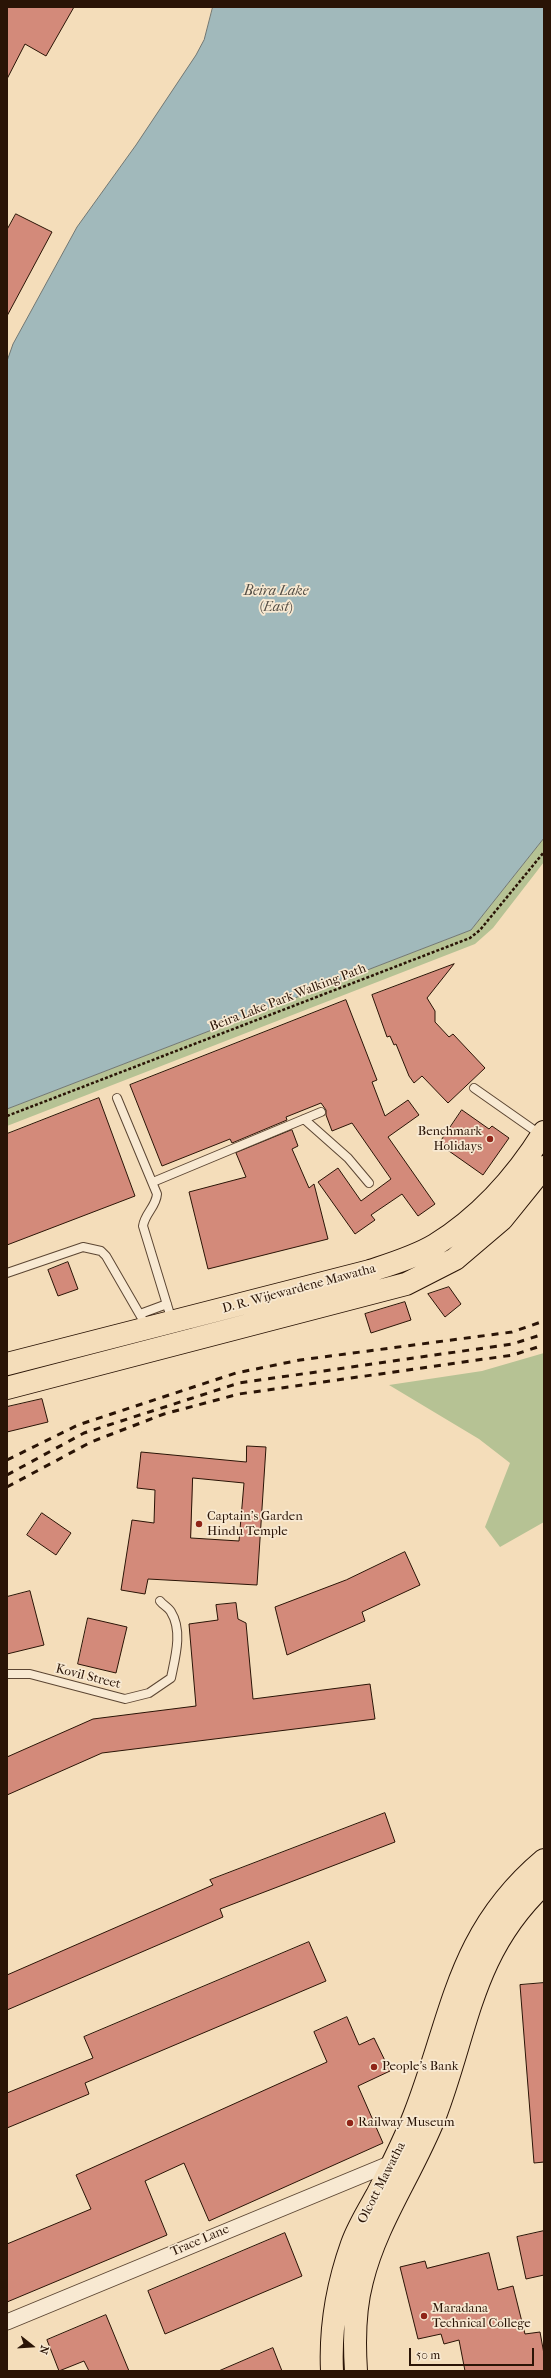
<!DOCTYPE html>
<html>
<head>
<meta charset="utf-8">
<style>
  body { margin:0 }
  #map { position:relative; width:551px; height:2378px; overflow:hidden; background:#f4ddba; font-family:"IM FELL French Canon",serif }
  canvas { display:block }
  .frame { position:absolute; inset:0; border:8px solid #2a1406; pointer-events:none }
  .north { position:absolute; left:12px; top:2326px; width:40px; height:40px; -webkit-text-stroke:3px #f8e9d2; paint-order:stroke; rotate:107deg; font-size:11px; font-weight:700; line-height:16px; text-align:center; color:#2a1406 }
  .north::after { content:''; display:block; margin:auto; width:14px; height:18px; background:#2a1406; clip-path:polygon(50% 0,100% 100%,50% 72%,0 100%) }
  .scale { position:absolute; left:409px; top:2348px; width:125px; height:18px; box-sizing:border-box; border:2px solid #2a1406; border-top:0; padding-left:5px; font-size:12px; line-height:14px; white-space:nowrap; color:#2a1406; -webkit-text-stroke:3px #f8e9d2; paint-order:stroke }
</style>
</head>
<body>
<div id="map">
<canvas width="551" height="2378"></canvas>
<div class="frame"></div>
<div class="north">N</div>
<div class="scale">50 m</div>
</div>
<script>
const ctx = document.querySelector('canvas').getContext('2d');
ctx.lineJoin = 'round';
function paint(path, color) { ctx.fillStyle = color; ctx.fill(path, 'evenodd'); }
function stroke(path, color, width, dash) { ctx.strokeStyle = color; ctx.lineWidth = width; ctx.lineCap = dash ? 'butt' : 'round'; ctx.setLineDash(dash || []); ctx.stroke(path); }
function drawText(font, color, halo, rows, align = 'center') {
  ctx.font = font + ' "IM FELL French Canon",serif'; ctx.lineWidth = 3.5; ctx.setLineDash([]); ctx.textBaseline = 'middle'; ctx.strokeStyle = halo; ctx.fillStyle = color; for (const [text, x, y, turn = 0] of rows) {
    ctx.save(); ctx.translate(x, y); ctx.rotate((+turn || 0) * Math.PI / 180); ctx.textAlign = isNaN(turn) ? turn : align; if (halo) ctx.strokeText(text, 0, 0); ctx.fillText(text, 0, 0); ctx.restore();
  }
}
const green = new Path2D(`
  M544,838V862L493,928L475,944L7,1126V1109L471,930Z
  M544,1353V1522L500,1547L485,1527L510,1463L479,1439L389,1385L482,1371Z`);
const water = new Path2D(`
  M213,7H544V838L471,930L7,1109V361L13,344L77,227L136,145L196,55L204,40Z`);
const building = new Path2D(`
  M7,7H74L46,56L25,44L7,79Z
  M16,214L52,232L7,316V230Z
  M454,964L427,998L435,1011V1022L449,1037L453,1034L485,1068L448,1103L422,1076L414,1083L409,1076L396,1044L394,1045L390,1036L387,1037L372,995Z
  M346,1000L377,1080L372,1082L385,1116L408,1100L419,1115L388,1137L435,1204L418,1216L402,1194L371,1215L375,1220L355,1234L318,1182L338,1168L361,1201L391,1179L352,1123L332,1131L326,1115V1110L321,1103L286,1117L287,1120L232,1143L230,1139L162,1166L130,1085Z
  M99,1098L135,1196L7,1245V1134Z
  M462,1110L489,1129L492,1126L509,1138L483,1175L439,1144Z
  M292,1130L298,1146L292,1149L309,1188L314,1184L328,1239L208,1269L189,1192L246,1177L236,1153Z
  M68,1262L78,1289L58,1296L48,1270Z
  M449,1287L461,1304L445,1317L428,1294Z
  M405,1302L411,1320L371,1333L365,1314Z
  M42,1399L48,1422L7,1432V1407Z
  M247,1446L266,1447L257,1585L148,1579L145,1594L121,1590L132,1520L154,1523L155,1490L137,1488L141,1452L246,1462ZM193,1478L244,1483L239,1541L191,1538Z
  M42,1513L71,1533L56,1555L27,1535Z
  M405,1552L420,1585L362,1612L365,1621L287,1655L275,1607L346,1580Z
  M30,1591L44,1645L7,1654V1597Z
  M236,1603L238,1619L246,1623L253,1699L370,1684L375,1719L102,1753L7,1795V1757L93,1719L196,1706L189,1624L218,1620L216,1605Z
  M88,1618L127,1627L116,1673L78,1664Z
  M385,1813L395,1842L220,1909L223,1917L7,2010V1975L213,1885L210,1880Z
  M309,1942L326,1981L85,2083L89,2094L7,2128V2093L93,2058L84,2037Z
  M544,1983V2162L534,2163L520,1985Z
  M347,2017L359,2045L374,2038L390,2071L358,2086L383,2143L209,2221L184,2163L145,2181L167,2235L7,2302V2244L91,2209L76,2175L327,2062L314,2032Z
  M544,2231V2275L526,2279L517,2237Z
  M285,2233L302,2276L165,2334L148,2291Z
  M489,2253L498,2290L513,2286L525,2334L540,2332L544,2354V2371H465L459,2340L444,2344L441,2334L418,2339L400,2267L425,2261L427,2268Z
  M106,2315L129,2371H89L84,2361L59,2371L47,2340Z
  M273,2348L282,2371H219Z`);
const path = new Path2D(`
  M7,1116L470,938L480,930L544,852`);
const lane = new Path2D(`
  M474,1088L541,1135
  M117,1098L157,1194C156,1207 145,1213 143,1226L172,1321
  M304,1119L348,1158L369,1183
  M153,1182L321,1112
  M7,1273L83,1247L101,1251L106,1256L147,1327
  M140,1314L167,1304
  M7,1674H30L125,1699L149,1693L171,1678C175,1658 183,1631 171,1612C169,1608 163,1605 160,1601`);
const street = new Path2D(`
  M7,2322L394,2162`);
const primary = new Path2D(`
  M7,1364L370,1271C391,1264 415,1257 435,1245C480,1217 516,1177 544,1132
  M7,1388L406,1284L455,1259L502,1219L544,1167`);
const highway = new Path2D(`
  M332,2371C330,2327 337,2286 352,2244C358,2227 368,2211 377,2195C390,2169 403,2144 414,2116C453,2017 456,1934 544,1860
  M356,2371C354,2341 354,2311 362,2281C376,2223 413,2172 435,2116C468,2030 471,1952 544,1884`);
const rail = new Path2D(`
  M7,1460L78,1425L236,1373L300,1360L512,1332L544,1321
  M7,1475L84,1433L239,1383L512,1344L544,1334
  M7,1487L91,1442L164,1414L239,1394L513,1355L544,1345`);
const markers = [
  [490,1139,4,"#8f2418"],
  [199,1524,4,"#8f2418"],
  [374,2067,4,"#8f2418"],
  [350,2123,4,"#8f2418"],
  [424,2316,4,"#8f2418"]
];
const streetNames = [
  ["Beira Lake Park Walking Path",288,998,-21],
  ["D. R. Wijewardene Mawatha",299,1289,-15],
  ["Kovil Street",88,1677,14],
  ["Olcott Mawatha",382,2183,-63],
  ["Trace Lane",200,2241,-23]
];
const poiNames = [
  ["Benchmark",482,1132,"right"],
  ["Holidays",482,1147,"right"],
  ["Captain's Garden",207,1517],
  ["Hindu Temple",207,1532],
  ["People's Bank",382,2067],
  ["Railway Museum",358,2123],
  ["Maradana",432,2309],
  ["Technical College",432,2324]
];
const waterNames = [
  ["Beira Lake",276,592],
  ["(East)",276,608]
];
paint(green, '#b6c294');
paint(water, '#a1b9bb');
stroke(water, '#717773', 1);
paint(building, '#d38a7a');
stroke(building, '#2a1406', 1);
stroke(lane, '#5c4633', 10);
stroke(street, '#5c4633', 17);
stroke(primary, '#2a1406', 24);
stroke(highway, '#2a1406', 24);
stroke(path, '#2a1406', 2.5, [3, 2]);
stroke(lane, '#f8e9d2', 8);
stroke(street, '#f8e9d2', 15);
stroke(primary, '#f4ddba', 22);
stroke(highway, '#f4ddba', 22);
stroke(rail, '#2a1406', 3, [7, 7]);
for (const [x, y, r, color] of markers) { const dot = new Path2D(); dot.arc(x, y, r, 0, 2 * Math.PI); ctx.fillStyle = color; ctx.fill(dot); stroke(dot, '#f8e9d2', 1.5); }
drawText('13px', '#2a1406', '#f8e9d2', streetNames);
drawText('13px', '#2a1406', '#f8e9d2', poiNames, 'left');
drawText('italic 14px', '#544e45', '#f8e9d2', waterNames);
</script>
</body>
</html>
